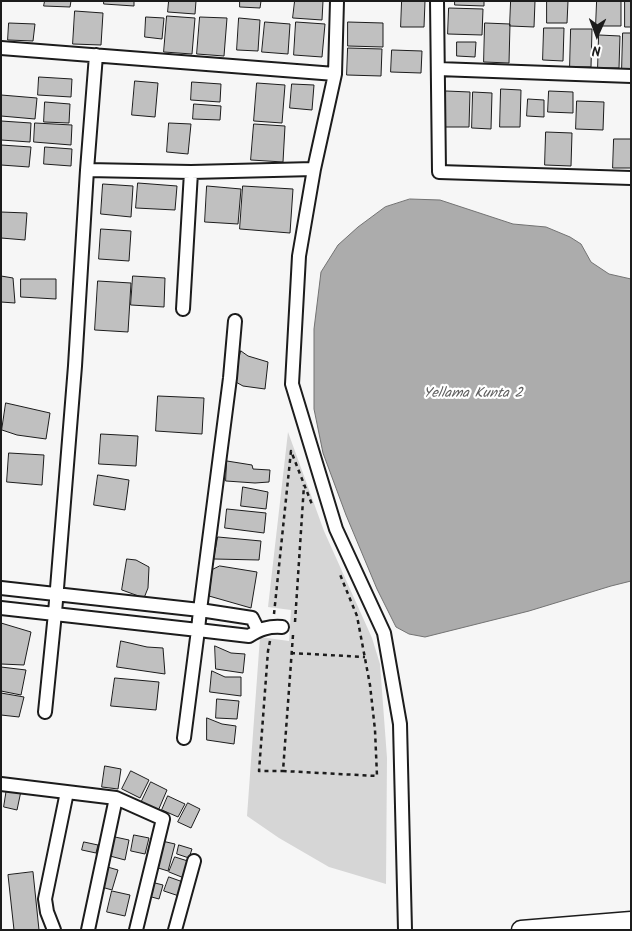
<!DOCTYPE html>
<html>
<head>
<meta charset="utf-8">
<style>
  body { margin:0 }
  #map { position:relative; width:632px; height:931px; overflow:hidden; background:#f6f6f6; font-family:Kalam,sans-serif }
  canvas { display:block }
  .frame { position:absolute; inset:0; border:2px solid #1c1c1c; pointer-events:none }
  .north { position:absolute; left:572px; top:10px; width:50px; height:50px; -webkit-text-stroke:4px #fff; paint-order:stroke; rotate:182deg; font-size:14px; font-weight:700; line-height:20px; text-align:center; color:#1c1c1c }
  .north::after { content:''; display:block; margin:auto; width:18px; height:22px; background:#1c1c1c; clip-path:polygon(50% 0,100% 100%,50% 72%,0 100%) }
</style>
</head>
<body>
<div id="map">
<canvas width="632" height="931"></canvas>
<div class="frame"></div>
<div class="north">N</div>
</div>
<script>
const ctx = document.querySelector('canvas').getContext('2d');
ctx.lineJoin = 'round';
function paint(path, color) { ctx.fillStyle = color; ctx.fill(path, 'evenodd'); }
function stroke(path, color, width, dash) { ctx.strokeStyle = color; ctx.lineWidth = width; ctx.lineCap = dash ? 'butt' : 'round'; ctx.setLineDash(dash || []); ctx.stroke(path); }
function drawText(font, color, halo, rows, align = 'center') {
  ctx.font = font + ' Kalam,sans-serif'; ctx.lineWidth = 4.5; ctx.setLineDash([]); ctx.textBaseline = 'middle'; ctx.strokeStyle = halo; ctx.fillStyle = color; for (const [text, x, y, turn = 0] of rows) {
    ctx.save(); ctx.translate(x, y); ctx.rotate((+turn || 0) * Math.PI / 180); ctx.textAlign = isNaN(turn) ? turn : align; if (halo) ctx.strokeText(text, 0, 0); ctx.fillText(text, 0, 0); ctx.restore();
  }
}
const green = new Path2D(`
  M288,432L324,531L372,638L380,664L387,758L386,884L329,867L279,838L247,816L260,637L289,641L291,610L268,607Z`);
const water = new Path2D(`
  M410,199L440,200L513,224L546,227L570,237L581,244L591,262L609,274L631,279V581L611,586L529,611L425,637L409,634L396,627L377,589L346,515L323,453L314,409V329L321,272L338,245L358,227L385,207Z`);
const building = new Path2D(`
  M45,1H71L70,7L44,6Z
  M104,1H134V6L104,4Z
  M169,1H196L195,14L168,12Z
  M240,1H261L260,8L240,7Z
  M295,1H323L322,20L293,18Z
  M402,1H425L424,27H401Z
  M455,1H484V6L455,5Z
  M511,1H535L534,27L510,26Z
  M547,1H568L567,23H547Z
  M597,1H621V26H596Z
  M625,1H631V27H625Z
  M449,8L483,9L482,35L448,34Z
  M75,11L103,13L101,45L73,44Z
  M167,16L195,18L192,54L164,52Z
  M146,17L164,18L162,39L145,37Z
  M200,17L227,18L224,56L197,54Z
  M239,18L260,20L258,51L237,50Z
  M265,22L290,24L288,54L262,52Z
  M296,22L325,24L322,57L294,55Z
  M348,22L383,23V47L348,46Z
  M9,23L35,24L33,41L8,40Z
  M485,23L510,24L509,63L484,62Z
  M544,28H564L563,61L543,60Z
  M571,29H592L591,67H570Z
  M623,33H631V70H622Z
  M599,35L620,36L619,68H598Z
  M457,42H476L475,57L457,56Z
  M348,48L382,49L381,76L347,75Z
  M392,50L422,51L421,73L391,72Z
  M39,77L72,79L71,97L38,95Z
  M135,81L158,83L155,117L132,115Z
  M192,82L221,84L220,102L191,100Z
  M257,83L285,85L282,123L254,121Z
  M292,84L314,85L312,110L290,108Z
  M501,89L521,90L520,127H500Z
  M446,91L470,92L469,127H445Z
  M549,91L573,92V113L548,112Z
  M473,92L492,93L491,129L472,128Z
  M1,95L37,98L35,119L1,116Z
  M528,99L544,100V117L527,116Z
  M577,101L604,102L603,130L576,129Z
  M45,102L70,104L69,123L44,122Z
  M194,104L221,106L220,120L193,119Z
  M1,121L31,123L30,142L1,140Z
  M35,123L72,125L71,145L34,142Z
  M169,123L191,124L188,154L167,152Z
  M254,124L285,126L283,162L251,160Z
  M546,132L572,133L571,166L545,165Z
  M614,139H631V168H613Z
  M1,145L31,147L29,167L1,165Z
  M45,147L72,149L71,166L44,164Z
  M138,183L177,186L175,210L136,208Z
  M103,184L133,186L131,217L101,214Z
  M207,186L241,189L238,224L205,222Z
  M243,186L293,189L290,233L240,229Z
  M1,212L27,213L25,240L1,238Z
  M101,229L131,231L129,261L99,259Z
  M1,276L13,278L15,303L1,302Z
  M133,276L165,278L164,307L131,305Z
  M21,279H56V299L21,297Z
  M98,281L131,283L128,332L95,330Z
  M241,351L248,356L268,362L265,389L243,386L234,381Z
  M158,396L204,398L202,434L156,431Z
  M6,403L50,413L46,439L17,435L2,430Z
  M101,434L138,436L136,466L99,464Z
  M9,453L44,455L42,485L7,482Z
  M227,461L252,465L253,469L270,470L269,482L255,483L226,481Z
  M98,475L129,480L125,510L94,505Z
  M243,487L268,492L266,509L241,506Z
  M227,509L266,513L264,533L225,528Z
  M218,537L261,541L259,560L214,559Z
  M127,559L136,560L149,567L148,588L144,598L122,590Z
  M220,566L257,572L251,608L209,596L212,570Z
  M1,623L31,632L24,665L1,664Z
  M121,641L147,647L163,648L165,674L117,667Z
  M215,646L231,653L245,654L243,673L216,669Z
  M1,667L26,670L21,695L1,691Z
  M212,671L225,677H241V696L210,692Z
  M115,678L159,682L156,710L111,706Z
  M1,693L24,697L19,717L1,715Z
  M217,699L239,701L237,719L216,718Z
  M207,718L222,724L236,726L234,744L207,740Z
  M105,766L121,769L118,789L102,787Z
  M131,771L149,780L140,798L122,789Z
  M151,782L167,790L158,811L141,803Z
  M7,788L21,791L17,810L4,807Z
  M168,796L185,804L178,817L162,810Z
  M188,803L200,809L191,828L178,822Z
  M134,835L149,838L145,854L131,851Z
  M115,837L129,840L125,860L110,856Z
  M162,841L175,844L168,871L155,867Z
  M84,842L98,845L96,853L82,850Z
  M179,845L192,849L189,858L177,854Z
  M175,857L191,862L184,878L169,872Z
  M104,866L118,870L112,890L98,886Z
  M33,872L39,930H14L8,875Z
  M169,877L183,882L179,896L164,891Z
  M151,882L163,885L159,899L148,896Z
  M112,891L130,895L125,916L107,912Z`);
const path = new Path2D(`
  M274,614L291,451L313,507
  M295,622L304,485
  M293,635L283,771L377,776L375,730L370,685L357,616L339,572
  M270,641L268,651L259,771H283
  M291,653L365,657`);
const street = new Path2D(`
  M337,1L335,74L314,169L299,256L292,384L336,529L384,633L400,724L405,930
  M437,1L439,172L631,178
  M1,48L335,74
  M438,69L631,76
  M87,170L191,172L314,169
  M183,309L191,172
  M235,321L230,378L200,610L198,630L249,636C260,629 269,626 282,627
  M1,588L200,610L252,618L258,630
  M1,608L198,630L184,738
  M45,712L55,613L75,366L87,170L96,55
  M1,784L116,798L163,819L136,930
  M54,930L47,912L45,899L67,792
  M88,930L116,798
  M175,930L194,861`);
const secondary = new Path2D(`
  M521,930L631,921`);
const waterNames = [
  ["Yellama Kunta 2",473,395]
];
paint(green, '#d6d6d6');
paint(water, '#acacac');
stroke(water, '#727272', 1);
paint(building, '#c0c0c0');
stroke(building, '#1c1c1c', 1);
stroke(street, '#1c1c1c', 16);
stroke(secondary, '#1c1c1c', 21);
stroke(path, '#1c1c1c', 2.5, [4, 4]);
stroke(street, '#fff', 12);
stroke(secondary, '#fff', 18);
drawText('italic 14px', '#5d5d5d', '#fff', waterNames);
</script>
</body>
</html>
